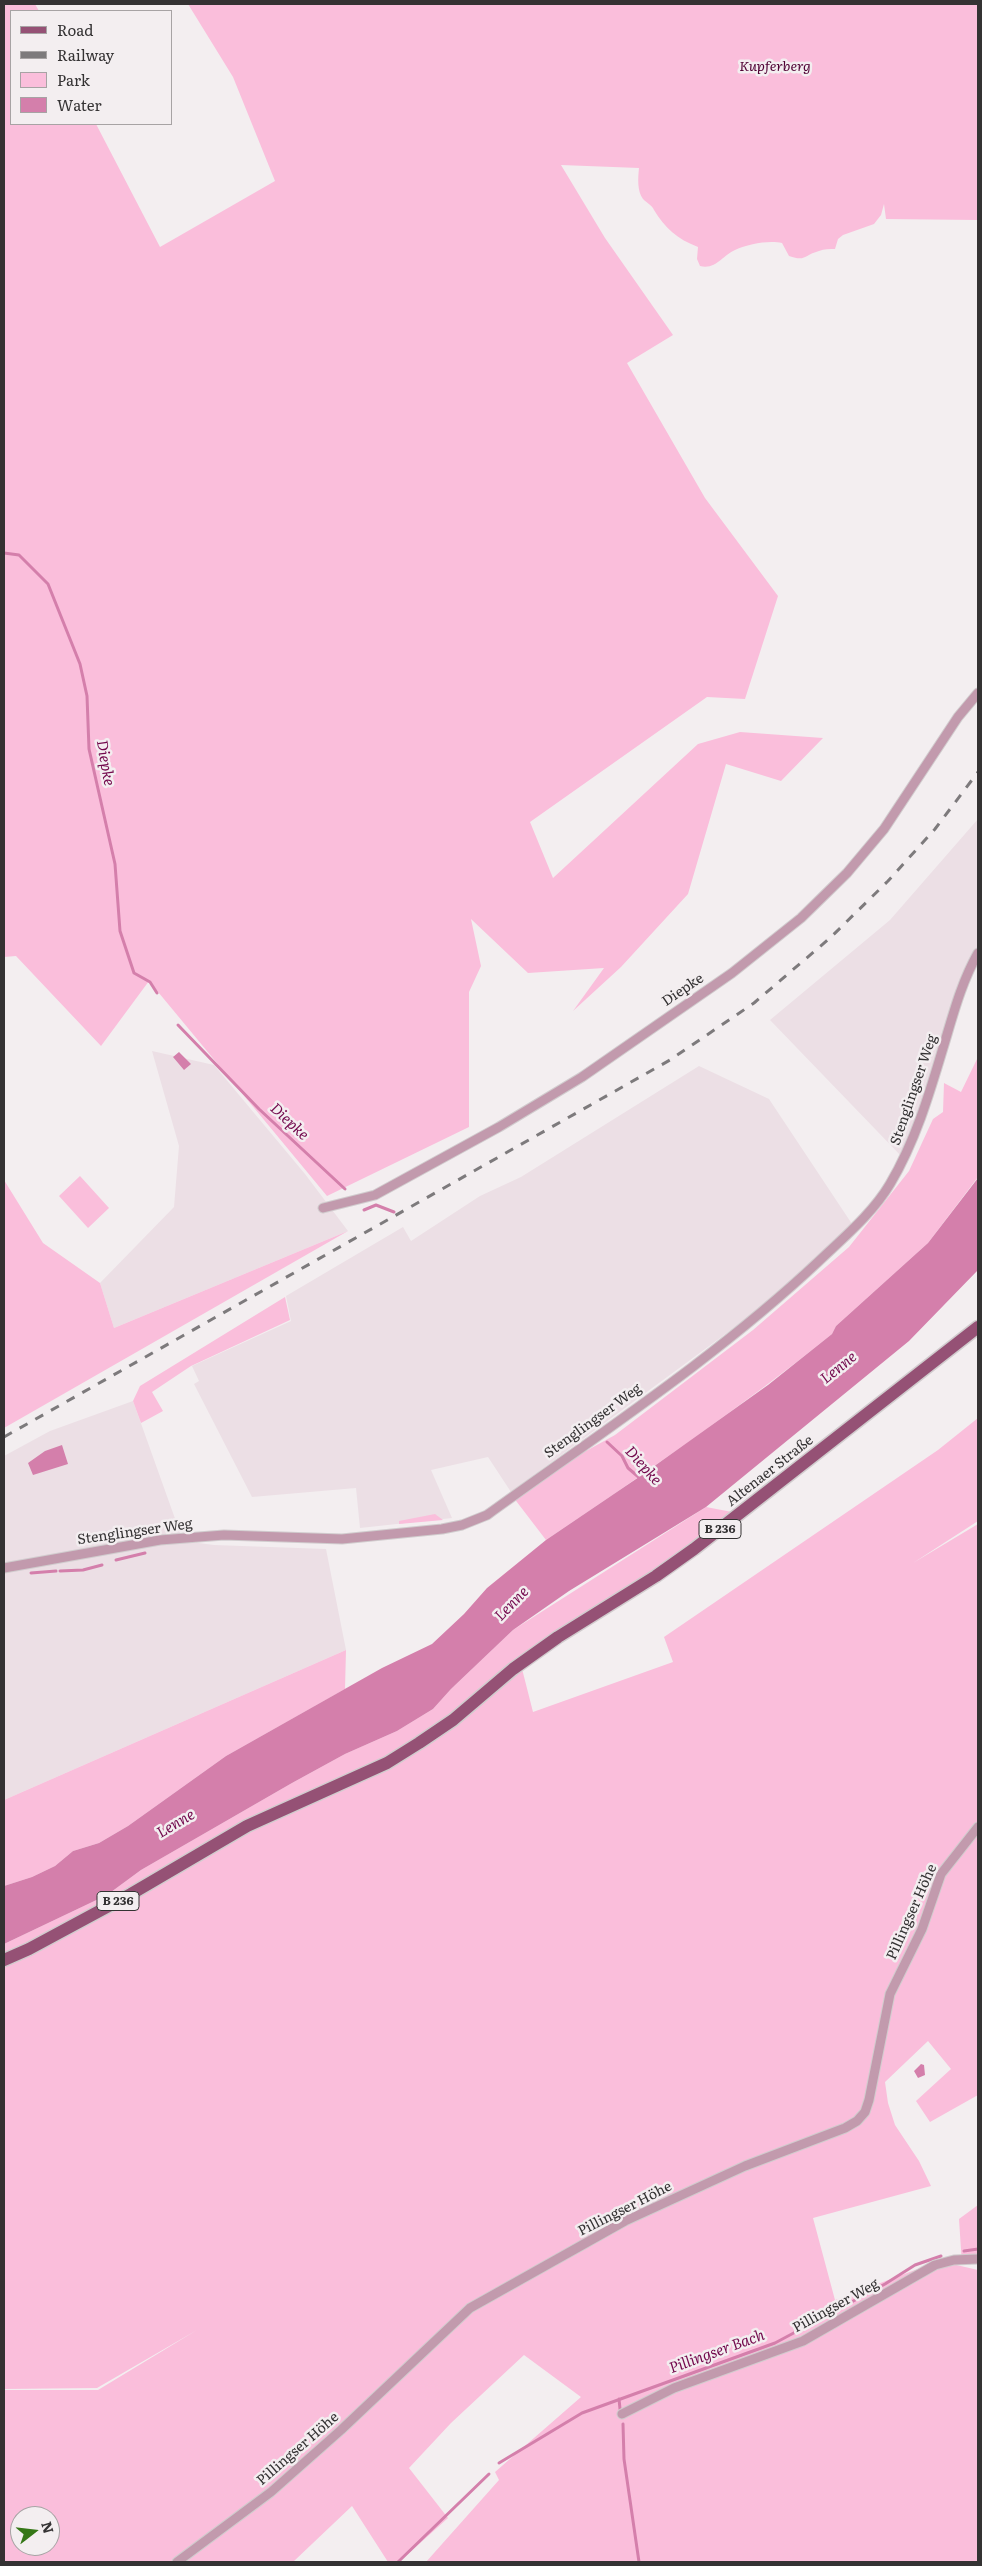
<!DOCTYPE html>
<html>
<head>
<meta charset="utf-8">
<style>
  body { margin:0 }
  #map { position:relative; width:982px; height:2566px; overflow:hidden; background:#f3eef0; font-family:Literata,serif }
  canvas { display:block }
  .frame { position:absolute; inset:0; border:5px solid #343233; pointer-events:none }
  .legend { position:absolute; left:10px; top:10px; width:162px; height:115px; box-sizing:border-box; background:#f3eef0; border:1px solid #a7a3a4; margin:0; padding:6px 9px; list-style:none; font-size:15px; color:#343233 }
  .legend li { display:flex; align-items:center; gap:10px; height:25px }
  .legend b { width:25px; border:1px solid #a7a3a4 }
  .north { position:absolute; left:10px; top:2506px; width:50px; height:50px; box-sizing:border-box; background:#f3eef0; border:1px solid #a7a3a4; border-radius:50%; rotate:74deg; font-size:14px; font-weight:700; line-height:20px; text-align:center; color:#343233 }
  .north::after { content:''; display:block; margin:auto; width:18px; height:22px; background:#357717; clip-path:polygon(50% 0,100% 100%,50% 72%,0 100%) }
</style>
</head>
<body>
<div id="map">
<canvas width="982" height="2566"></canvas>
<div class="frame"></div>
<ul class="legend">
<li><b style="height:6px;background:#955175"></b>Road</li>
<li><b style="height:6px;background:#7d7a7c"></b>Railway</li>
<li><b style="height:14px;background:#fabedb"></b>Park</li>
<li><b style="height:14px;background:#d47fab"></b>Water</li>
</ul>
<div class="north">N</div>
</div>
<script>
const ctx = document.querySelector('canvas').getContext('2d');
ctx.lineJoin = 'round';
function paint(path, color) { ctx.fillStyle = color; ctx.fill(path, 'evenodd'); }
function stroke(path, color, width, dash) { ctx.strokeStyle = color; ctx.lineWidth = width; ctx.lineCap = dash ? 'butt' : 'round'; ctx.setLineDash(dash || []); ctx.stroke(path); }
function drawText(font, color, halo, rows, align = 'center') {
  ctx.font = font + ' Literata,serif'; ctx.lineWidth = 5; ctx.setLineDash([]); ctx.textBaseline = 'middle'; ctx.strokeStyle = halo; ctx.fillStyle = color; for (const [text, x, y, turn = 0] of rows) {
    ctx.save(); ctx.translate(x, y); ctx.rotate((+turn || 0) * Math.PI / 180); ctx.textAlign = isNaN(turn) ? turn : align; if (halo) ctx.strokeText(text, 0, 0); ctx.fillText(text, 0, 0); ctx.restore();
  }
}
const built = new Path2D(`
  M978,819V963L946,1031L903,1158L770,1020L890,920Z
  M152,1051L214,1065L305,1174L348,1231L114,1328L100,1283L174,1207L179,1146Z
  M699,1066L769,1099L854,1227L796,1282L511,1492L488,1457L431,1470L452,1518L360,1528L356,1488L252,1497L194,1384L199,1381L192,1366L291,1321L286,1296L403,1227L411,1241L480,1196L521,1177Z
  M133,1401L183,1541L214,1545L326,1549L346,1650L4,1800V1456L50,1431Z`);
const green = new Path2D(`
  M4,4H35L39,11H11V124H96L160,247L275,181L233,77L188,4H978V220L886,219L884,204L881,215L874,224L843,235L838,239L835,249C830,249 824,249 819,251C804,255 806,262 789,256L782,243C769,240 748,244 735,250C723,255 716,270 700,266L697,259L698,247C677,239 665,228 654,210C652,205 647,203 643,199C637,191 638,178 639,168L561,165L605,238L673,335L627,363L705,498L778,596L745,699L707,697L530,822L553,878L698,744L740,732L823,738L781,781L726,764L688,894L621,967L573,1011L604,968L528,973L471,919L481,966L469,992V1127L327,1196L149,981L101,1046L16,956L4,957Z
  M978,1057V1177L928,1243L836,1326L832,1334C740,1408 644,1474 546,1540L510,1493L615,1435L753,1330L849,1247L909,1171L933,1119L943,1112L944,1083L961,1092Z
  M80,1176L109,1208L88,1228L59,1196Z
  M4,1180L43,1243L100,1283L114,1328L348,1231L4,1428Z
  M285,1297L290,1320L191,1366L152,1392L163,1411L141,1423L133,1401L140,1386Z
  M978,1418V1521L913,1563L978,1524V2095L930,2122L916,2101L951,2069L928,2041L885,2082L888,2103L895,2125L919,2161L931,2186L813,2218L835,2300L939,2261L978,2270V2562H426L499,2480L495,2472L581,2397L524,2355L451,2423L409,2468L448,2518L399,2562H388L352,2506L293,2562H181L266,2493L173,2562H4V2390H98L197,2330L97,2388L4,2389V1944L107,1895L141,1870L292,1783L345,1754L397,1731L433,1709L451,1689L513,1630L706,1507L732,1512L645,1577L519,1657L533,1712L673,1662L664,1637L938,1450ZM20,2516H50V2546H20Z
  M435,1514L443,1520L399,1524V1521Z
  M346,1650L345,1689L226,1756L128,1826L99,1843L73,1851L55,1866L32,1877L4,1886V1800Z
  M978,2205V2258L962,2265L959,2219Z`);
const water = new Path2D(`
  M179,1052L191,1064L184,1070L173,1057Z
  M978,1178V1270L909,1341L706,1507L569,1591L513,1630L451,1689L433,1709L397,1731L345,1754L292,1783L141,1870L107,1895L4,1944V1886L32,1877L55,1866L73,1851L99,1843L128,1826L226,1756L382,1668L432,1644L464,1614L487,1588L546,1540L639,1477L768,1385L832,1334L836,1326L928,1243Z
  M62,1445L68,1464L33,1475L28,1463L45,1451Z
  M921,2064L924,2065L925,2075L918,2078L914,2071Z`);
const stream = new Path2D(`
  M4,553L19,555L48,584L80,664L87,696L89,749L115,864L120,931L134,973L150,982L157,993
  M178,1025L259,1109L345,1189
  M364,1210L376,1205L394,1212
  M607,1442L622,1456L628,1468L642,1480
  M116,1560L145,1553
  M60,1571L83,1570L102,1565
  M31,1573L56,1571
  M964,2251L978,2249
  M619,2399L620,2409
  M623,2424L624,2459L639,2562
  M499,2463L582,2413L775,2343L885,2284L915,2265L941,2256
  M398,2562L489,2474`);
const minor = new Path2D(`
  M323,1208L375,1195L499,1127L582,1077L732,973L801,918L847,873L884,829L958,717L978,693
  M4,1568L160,1540L224,1535L342,1539L442,1529L462,1525L487,1515C599,1434 717,1357 819,1261C843,1238 873,1213 890,1184C915,1142 929,1095 943,1048C953,1015 961,983 978,953
  M622,2414L674,2388L803,2341L935,2265L954,2260L978,2259
  M177,2562L271,2492L341,2430L470,2308L625,2221L745,2166L845,2128L857,2121L865,2112L869,2100L890,1994L922,1929L941,1874L978,1827`);
const primary = new Path2D(`
  M4,1960L29,1949L131,1894L247,1826L387,1763L419,1743L453,1720L513,1669L558,1637L656,1576L694,1549L978,1327`);
const rail = new Path2D(`
  M4,1437L670,1060L754,1003L830,938L888,881L935,829L978,772`);
const shields = [
  [720,1529,42],
  [118,1901,42]
];
const shieldNames = [
  ["B 236",720,1529],
  ["B 236",118,1901]
];
const parkNames = [
  ["Kupferberg",775,67]
];
const streetNames = [
  ["Diepke",683,990,-34],
  ["Stenglingser Weg",914,1090,-71],
  ["Stenglingser Weg",593,1421,-36],
  ["Altenaer Straße",770,1471,-38],
  ["Stenglingser Weg",135,1532,-8],
  ["Pillingser Höhe",912,1912,-66],
  ["Pillingser Höhe",625,2209,-27],
  ["Pillingser Weg",836,2306,-29],
  ["Pillingser Höhe",298,2449,-41]
];
const waterNames = [
  ["Diepke",105,763,80],
  ["Diepke",289,1122,43],
  ["Lenne",839,1368,-39],
  ["Diepke",643,1466,48],
  ["Lenne",512,1604,-46],
  ["Lenne",176,1824,-31],
  ["Pillingser Bach",717,2352,-20]
];
paint(built, '#ecdfe5');
paint(green, '#fabedb');
paint(water, '#d47fab');
stroke(stream, '#d47fab', 3);
stroke(minor, '#d1ccce', 11);
stroke(primary, '#d1ccce', 15);
stroke(minor, '#c29aad', 9);
stroke(primary, '#955175', 12);
stroke(rail, '#7d7a7c', 3, [9, 9]);
for (const [x, y, w] of shields) { const box = new Path2D(); box.roundRect(x - w / 2, y - 9.5, w, 19, 4); ctx.fillStyle = '#f3eef0'; ctx.fill(box); stroke(box, '#343233', 1); }
drawText('bold 12px', '#343233', null, shieldNames);
drawText('italic 14px', '#4f0033', '#f3eef0', parkNames);
drawText('14px', '#343233', '#f3eef0', streetNames);
drawText('italic 15px', '#73094d', '#f3eef0', waterNames);
</script>
</body>
</html>
